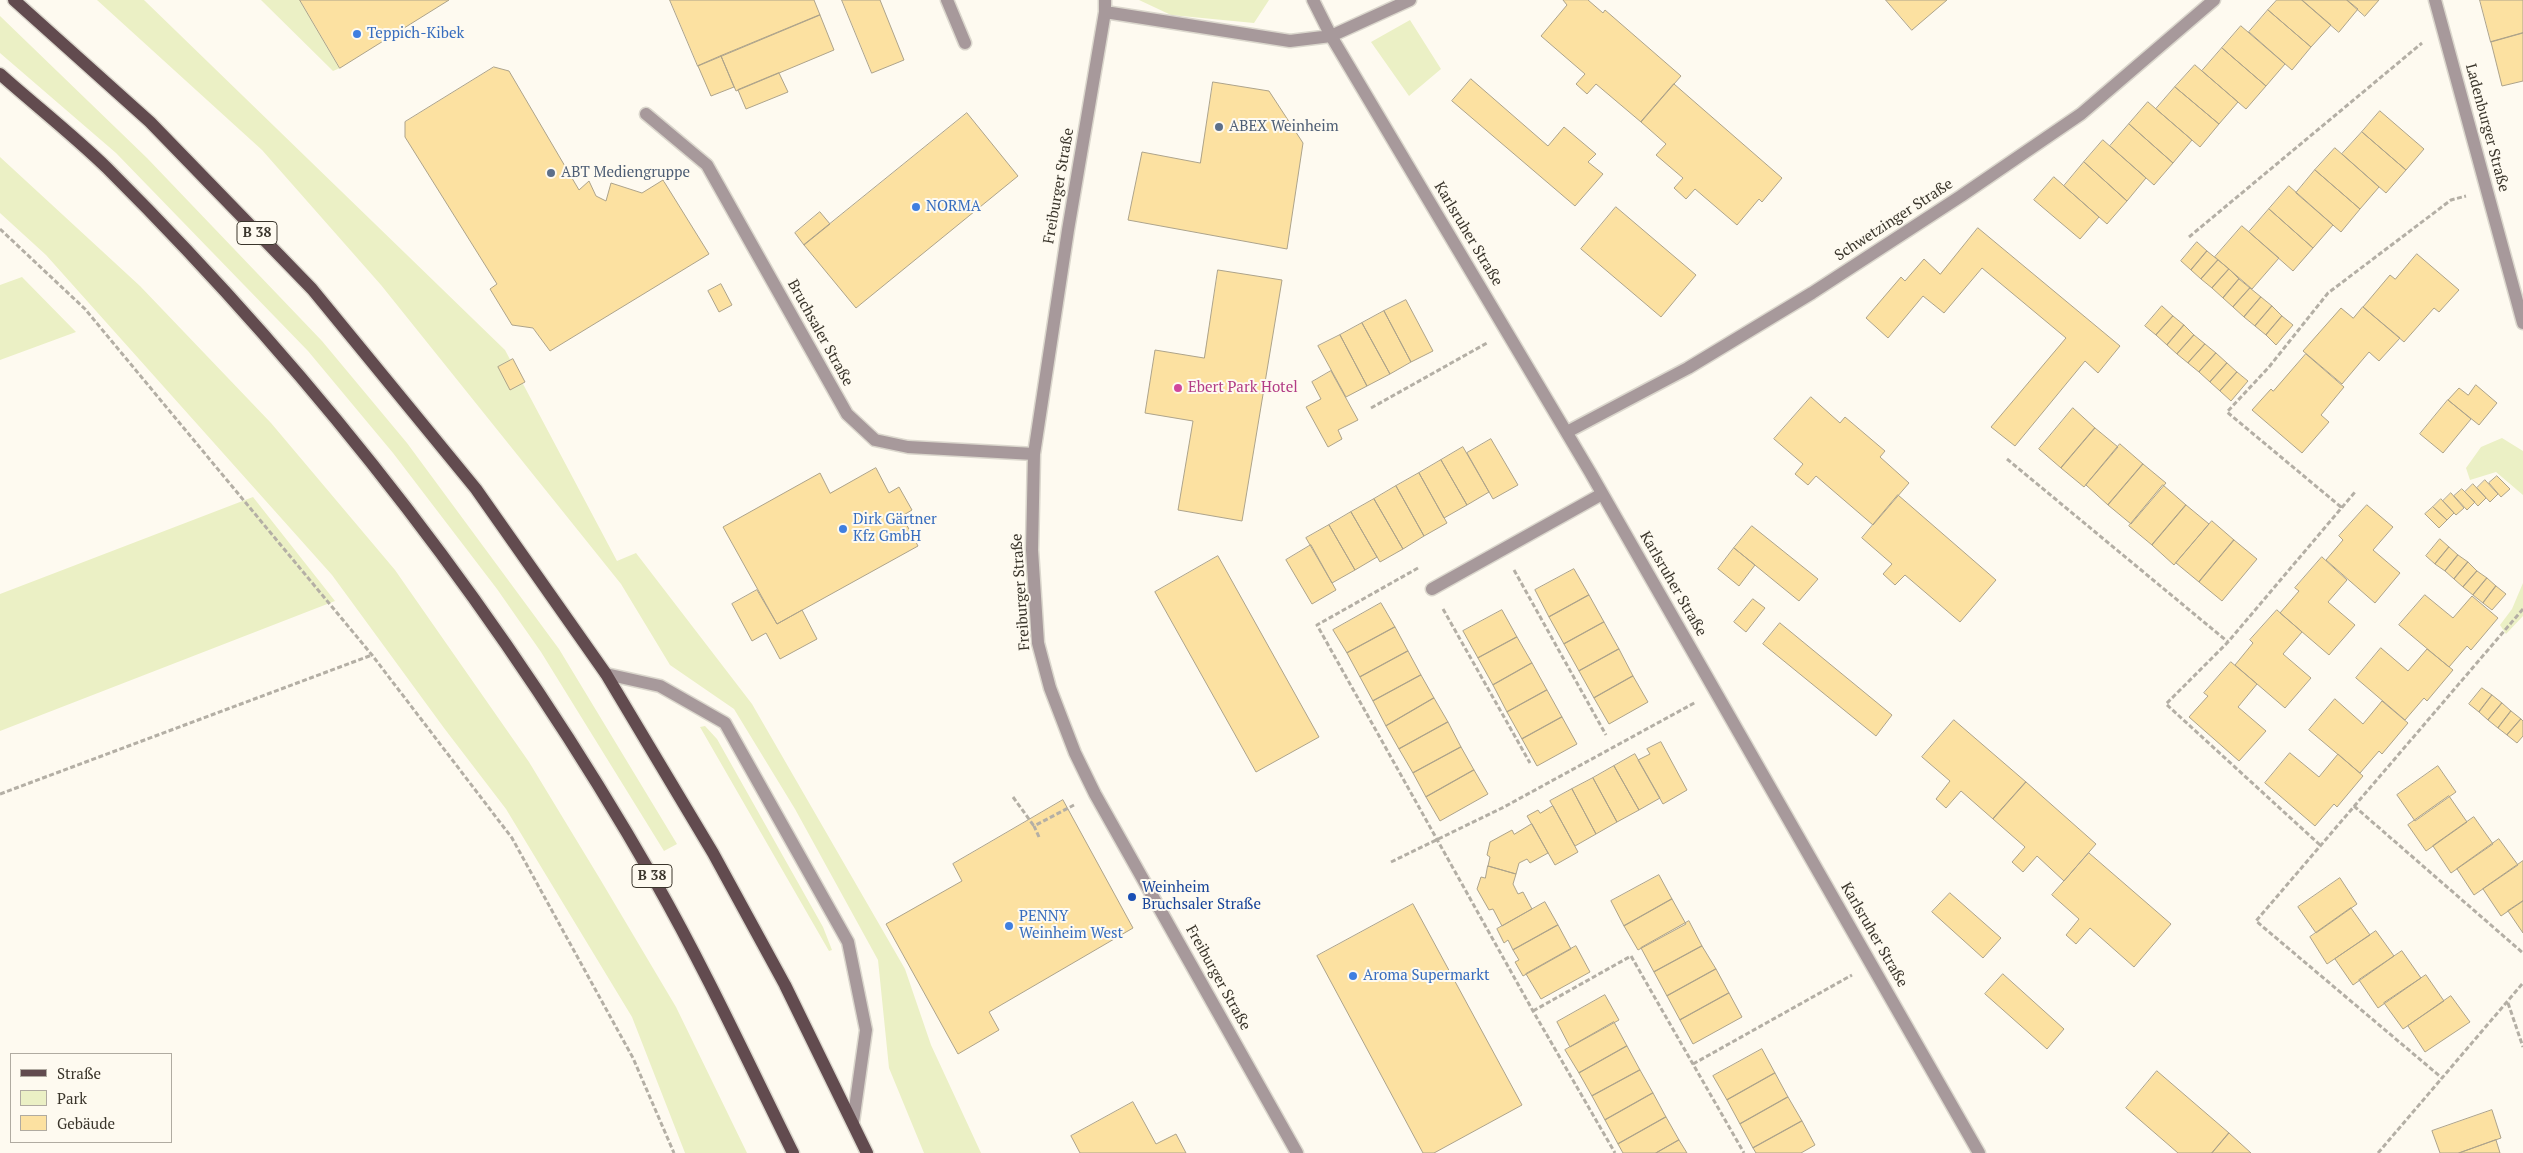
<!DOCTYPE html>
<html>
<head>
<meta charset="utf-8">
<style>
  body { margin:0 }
  #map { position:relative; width:2523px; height:1153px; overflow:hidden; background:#fefaf0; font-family:"PT Serif",serif }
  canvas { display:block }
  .legend { position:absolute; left:10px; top:1053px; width:162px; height:90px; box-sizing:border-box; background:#fefaf0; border:1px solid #b0aba1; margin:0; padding:6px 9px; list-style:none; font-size:15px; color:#3a352b }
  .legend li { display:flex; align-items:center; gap:10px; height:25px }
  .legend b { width:25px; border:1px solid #b0aba1 }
</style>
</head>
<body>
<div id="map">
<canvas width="2523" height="1153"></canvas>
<ul class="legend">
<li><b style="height:6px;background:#624b4f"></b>Straße</li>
<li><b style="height:14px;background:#ebf0c5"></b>Park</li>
<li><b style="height:14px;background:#fce1a1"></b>Gebäude</li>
</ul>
</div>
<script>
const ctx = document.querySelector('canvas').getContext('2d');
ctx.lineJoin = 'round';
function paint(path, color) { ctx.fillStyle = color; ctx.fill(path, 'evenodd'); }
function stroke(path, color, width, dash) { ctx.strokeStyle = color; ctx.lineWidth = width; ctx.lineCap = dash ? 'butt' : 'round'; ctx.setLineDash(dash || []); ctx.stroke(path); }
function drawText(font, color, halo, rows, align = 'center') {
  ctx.font = font + ' "PT Serif",serif'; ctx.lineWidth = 4; ctx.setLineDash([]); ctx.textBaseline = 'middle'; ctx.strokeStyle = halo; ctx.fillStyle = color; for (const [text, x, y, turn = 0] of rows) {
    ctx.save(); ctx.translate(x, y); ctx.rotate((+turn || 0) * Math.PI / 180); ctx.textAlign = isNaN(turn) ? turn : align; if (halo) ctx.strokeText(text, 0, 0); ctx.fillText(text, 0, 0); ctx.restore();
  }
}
const green = new Path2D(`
  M97,0H144L505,350L617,561L636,553L752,704L905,969L931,1045L981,1153H924L889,1068L878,960L795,809L734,709L670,665L621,584L381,285L262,150Z
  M261,0H300L340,68L333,71Z
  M1139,0H1269L1254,23L1171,15Z
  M0,16L147,158L322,341L407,443L559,649L677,844L664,851L541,652L497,589L393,453L308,351L116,153L0,53Z
  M1410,20L1441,69L1409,96L1371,42Z
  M0,157L140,286L271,423L395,570L529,762L600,879L676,1007L747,1153H685L632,1017L506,809L444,728L332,575L46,255L0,213Z
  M22,277L76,332L0,360V285Z
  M2502,438L2523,451V495L2496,472L2470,480L2466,468L2481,447Z
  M253,497L335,601L0,731V594Z
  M2523,583V616L2506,634L2500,625L2512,609Z
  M705,726L717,739L823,927L832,950L829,951L700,727Z`);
const building = new Path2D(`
  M300,0H449L340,68Z
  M670,0H814L820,15L698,66Z
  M842,0H880L904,60L872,73Z
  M1588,0L1603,13L1605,10L1681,76L1641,122L1596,84L1587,94L1576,84L1585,74L1541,36L1567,5L1563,0Z
  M1886,0H1947L1912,30Z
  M2277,0H2302L2331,25L2311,47L2268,10Z
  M2302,0H2347L2358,9L2339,32Z
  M2347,0H2379L2365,16Z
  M2480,0H2523V33L2491,42Z
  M2268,10L2311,47L2292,70L2249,32Z
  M820,15L834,50L736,91L721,56Z
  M2241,26L2285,64L2266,86L2222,48Z
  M2523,33V81L2502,86L2491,42Z
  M2222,48L2266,86L2246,109L2202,71Z
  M721,56L734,87L711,96L698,66Z
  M2195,65L2238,102L2219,124L2175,87Z
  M494,67L509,71L579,190L589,181L596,196L606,201L611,183L642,193L663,180L709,254L550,351L533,328L512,325L490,289L497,284L405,137V122Z
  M779,73L788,92L746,109L738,90Z
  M1471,79L1548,146L1564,127L1596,154L1588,162L1603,174L1575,206L1452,101Z
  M1213,82L1269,91L1303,143L1287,249L1128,220L1142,152L1200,163Z
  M1674,84L1782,178L1762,202L1759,199L1737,225L1695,189L1686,199L1674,188L1683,178L1656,155L1666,144L1641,122Z
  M2175,87L2219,124L2200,147L2156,109Z
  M2148,102L2192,140L2173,163L2129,124Z
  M2380,111L2424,149L2406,170L2362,132Z
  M967,113L1018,176L856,308L804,245Z
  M2129,124L2173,163L2154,185L2110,146Z
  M2362,132L2406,170L2386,193L2342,154Z
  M2103,140L2146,178L2127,201L2084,162Z
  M2335,148L2379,187L2360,209L2315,170Z
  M2084,162L2127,201L2107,224L2064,186Z
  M2315,170L2360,209L2341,232L2296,193Z
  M2054,177L2099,217L2080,239L2034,200Z
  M2289,186L2333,225L2313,248L2269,209Z
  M1616,207L1696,275L1661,317L1581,249Z
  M2269,209L2313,248L2293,271L2249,232Z
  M820,212L830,224L804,245L795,233Z
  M2242,226L2279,258L2252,289L2215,257Z
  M1978,228L2120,346L2098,373L2085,361L2015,446L1991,427L2066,338L1982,268L1944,313L1923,296L1888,338L1866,318L1901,277L1905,281L1924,259L1940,274Z
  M2197,242L2207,251L2191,270L2181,261Z
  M2207,251L2218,260L2201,279L2191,270Z
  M2417,254L2459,290L2439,312L2434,308L2404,342L2363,307L2390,275L2395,279Z
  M2218,260L2229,269L2212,288L2201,279Z
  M2229,269L2239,279L2223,298L2212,288Z
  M1218,270L1282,280L1242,521L1178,510L1193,421L1145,413L1155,350L1204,358Z
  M2239,279L2250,288L2233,307L2223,298Z
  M721,284L732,305L719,312L708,291Z
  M2250,288L2261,297L2244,317L2233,307Z
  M2261,297L2272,306L2255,326L2244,317Z
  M1406,300L1433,351L1411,362L1384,311Z
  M2162,306L2173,316L2156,335L2145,326Z
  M2272,306L2282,316L2266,335L2255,326Z
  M2363,307L2400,338L2379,361L2369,352L2342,384L2303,351L2341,308L2353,318Z
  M1384,311L1411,362L1390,374L1362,323Z
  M2173,316L2184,325L2167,345L2156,335Z
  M2282,316L2293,325L2276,345L2266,335Z
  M1362,323L1390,374L1367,386L1340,335Z
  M2184,325L2194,335L2177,354L2167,345Z
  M1340,335L1367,386L1346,397L1318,346Z
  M2194,335L2205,344L2188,363L2177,354Z
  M2205,344L2216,353L2199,372L2188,363Z
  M2216,353L2227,363L2210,382L2199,372Z
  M2306,354L2344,387L2321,415L2329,422L2302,453L2252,410L2271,389L2273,391Z
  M513,359L525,382L510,390L498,367Z
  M2227,363L2237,372L2220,391L2210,382Z
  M1331,371L1358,420L1338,430L1342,439L1328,447L1306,407L1321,399L1312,382Z
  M2237,372L2248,381L2231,401L2220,391Z
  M2476,385L2497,403L2479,425L2448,400L2459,388L2468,395Z
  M1811,397L1840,423L1845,417L1885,451L1880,457L1909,483L1873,525L1816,476L1808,485L1795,474L1803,464L1774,439Z
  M2448,400L2471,419L2443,453L2420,434Z
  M2073,408L2095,428L2061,468L2039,449Z
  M2095,428L2118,447L2084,487L2061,468Z
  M1491,439L1518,485L1493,499L1467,453Z
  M2120,444L2143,464L2108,505L2086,485Z
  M1463,447L1489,492L1467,505L1441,460Z
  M1441,460L1467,505L1444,518L1419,473Z
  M2143,464L2166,483L2131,524L2108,505Z
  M876,468L889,493L899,487L912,510L902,516L918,546L777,624L723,527L820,473L830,493Z
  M1419,473L1447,523L1424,536L1396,486Z
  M2497,476L2510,489L2501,497L2489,483Z
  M2485,480L2498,494L2490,502L2477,488Z
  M2473,484L2486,498L2478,506L2465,492Z
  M2163,485L2186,505L2152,545L2129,526Z
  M1396,486L1424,536L1403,549L1374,499Z
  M2462,489L2475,502L2467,510L2454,496Z
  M2451,493L2464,508L2456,515L2443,501Z
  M1898,495L1996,580L1960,622L1905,575L1895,585L1883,574L1892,564L1862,538Z
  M1374,499L1403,549L1380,562L1351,512Z
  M2441,499L2454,513L2447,520L2433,507Z
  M2186,505L2209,524L2174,565L2152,545Z
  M2367,505L2393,527L2373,550L2400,573L2375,603L2326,560L2343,540L2339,536Z
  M2433,507L2447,520L2439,528L2425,514Z
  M1351,512L1377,557L1355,570L1329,525Z
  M2212,521L2234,540L2199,582L2176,563Z
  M1329,525L1355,570L1332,583L1306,538Z
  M1752,526L1818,579L1799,601L1734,548Z
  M2440,539L2449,547L2435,564L2426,556Z
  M2234,540L2257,559L2222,601L2199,582Z
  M1311,545L1336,590L1312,604L1286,560Z
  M2449,547L2458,555L2445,571L2435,564Z
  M1734,548L1755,565L1739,586L1718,569Z
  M2458,555L2468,562L2454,579L2445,571Z
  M1218,556L1319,737L1256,772L1155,592Z
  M2322,557L2347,580L2328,602L2355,625L2329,655L2280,613L2299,591L2295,588Z
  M2468,562L2477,571L2463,587L2454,579Z
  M1574,569L1589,595L1549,617L1535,590Z
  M2477,571L2487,578L2473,595L2463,587Z
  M2487,578L2496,586L2483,603L2473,595Z
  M2496,586L2506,594L2492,610L2483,603Z
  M757,590L777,624L802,610L817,639L780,659L766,633L752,641L732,604Z
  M1589,595L1604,622L1564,644L1549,617Z
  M2425,595L2453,618L2472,596L2498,618L2471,650L2467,646L2449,667L2399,625Z
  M1753,599L1765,608L1746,632L1734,622Z
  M1381,603L1395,627L1347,653L1333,630Z
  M1502,610L1517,637L1478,658L1463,631Z
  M2277,610L2302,632L2283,654L2311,678L2285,708L2235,665L2253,643L2250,640Z
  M1604,622L1619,649L1579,671L1564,644Z
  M1780,623L1892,715L1876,736L1763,644Z
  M1395,627L1408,651L1360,677L1347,653Z
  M1517,637L1532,663L1493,685L1478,658Z
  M2381,648L2408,671L2427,649L2453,670L2427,701L2424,698L2405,720L2356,678Z
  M1619,649L1633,676L1594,698L1579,671Z
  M1408,651L1421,675L1373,701L1360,677Z
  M2231,662L2257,684L2238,707L2266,731L2239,761L2189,717L2208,696L2204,693Z
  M1532,663L1547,690L1507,712L1493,685Z
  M1421,675L1434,698L1386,726L1373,701Z
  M1633,676L1648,702L1609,724L1594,698Z
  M2482,688L2492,695L2479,712L2469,704Z
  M1547,690L1562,717L1522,739L1507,712Z
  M2492,695L2502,703L2488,720L2479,712Z
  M1434,698L1448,722L1399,749L1386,726Z
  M2335,699L2363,724L2382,701L2408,723L2382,754L2379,751L2360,773L2309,730Z
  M2502,703L2511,711L2498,728L2488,720Z
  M2511,711L2521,719L2507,735L2498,728Z
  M1562,717L1577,744L1537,766L1522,739Z
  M2521,719L2523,721V736L2517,743L2507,735Z
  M1954,720L2026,782L1993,819L1961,791L1946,808L1936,799L1950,781L1922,757Z
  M1448,722L1461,747L1413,773L1399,749Z
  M1661,742L1687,790L1663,804L1638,760L1650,754L1647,749Z
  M1461,747L1474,770L1426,797L1413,773Z
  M2290,753L2319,777L2338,754L2363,776L2337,807L2334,804L2315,826L2265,783Z
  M1635,754L1660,798L1639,810L1614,766Z
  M1614,766L1639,810L1617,822L1593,778Z
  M2438,766L2456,792L2415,821L2397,795Z
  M1474,770L1488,794L1440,821L1426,797Z
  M1593,778L1617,822L1596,834L1572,789Z
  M2026,782L2096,844L2064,881L2037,856L2023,872L2012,862L2025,847L1993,819Z
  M1572,789L1596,834L1575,846L1550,801Z
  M2449,796L2467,822L2426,851L2408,825Z
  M1063,800L1133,928L989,1012L999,1030L958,1054L886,924L962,881L953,864Z
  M1553,806L1578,852L1555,865L1527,816L1538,810L1540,813Z
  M2474,817L2493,844L2451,873L2433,846Z
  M1532,824L1548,853L1530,863L1527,859L1519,863L1516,874L1488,866L1490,857L1487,855L1490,842L1512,830L1514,834Z
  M2499,839L2518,865L2474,895L2457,869Z
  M2089,853L2171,924L2134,967L2090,928L2076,944L2066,935L2079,919L2052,895Z
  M2523,861V901L2501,916L2483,889Z
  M1488,866L1516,874L1513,884L1518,894L1523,892L1532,909L1502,926L1493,909L1489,910L1477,889L1481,877L1485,878Z
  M1659,875L1672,899L1624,926L1611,901Z
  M2340,878L2357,904L2316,933L2298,907Z
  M1950,893L2001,938L1983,958L1932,912Z
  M1672,899L1686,924L1638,950L1624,926Z
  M2523,901V933L2508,911Z
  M1545,902L1558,925L1513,950L1508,940L1504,943L1497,929Z
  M1413,904L1522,1105L1434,1153H1423L1317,956Z
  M2351,908L2370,935L2327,964L2310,937Z
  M1689,921L1702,946L1654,972L1641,948Z
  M1558,925L1571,949L1523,976L1515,962L1519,960L1513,950Z
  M2376,931L2394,956L2353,985L2335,959Z
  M1576,946L1590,972L1541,999L1526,974Z
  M1702,946L1716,969L1667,996L1654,972Z
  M2402,951L2421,978L2378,1008L2359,980Z
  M1716,969L1729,993L1680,1020L1667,996Z
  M2003,974L2064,1029L2047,1049L1985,994Z
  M2426,975L2444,1001L2403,1029L2384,1003Z
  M1729,993L1742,1017L1693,1044L1680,1020Z
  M1605,995L1619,1020L1570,1047L1557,1022Z
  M2451,996L2470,1022L2425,1052L2408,1026Z
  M1614,1022L1627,1046L1579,1073L1565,1050Z
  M1627,1046L1640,1070L1592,1096L1579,1073Z
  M1762,1049L1775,1073L1727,1100L1713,1076Z
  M1640,1070L1653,1093L1605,1120L1592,1096Z
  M2157,1071L2229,1133L2212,1153H2178L2126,1108Z
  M1775,1073L1788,1097L1740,1124L1727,1100Z
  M1653,1093L1666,1117L1618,1144L1605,1120Z
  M1788,1097L1802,1121L1753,1148L1740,1124Z
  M1133,1102L1156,1144L1176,1134L1186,1153H1080L1071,1136Z
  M2492,1110L2501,1138L2459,1153H2440L2432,1131Z
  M1666,1117L1679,1140L1656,1153H1623L1618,1144Z
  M1802,1121L1815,1145L1801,1153H1756L1753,1148Z
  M2229,1133L2251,1153H2212Z
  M1679,1140L1687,1153H1656Z
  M2496,1140L2500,1153H2459Z`);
const path = new Path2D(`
  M0,229L85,309L372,655L512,838L633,1058L674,1153
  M2189,237L2422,43
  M1371,408L1487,343
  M2007,459L2228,642
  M2341,507L2227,412L2269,367L2328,293L2451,200L2466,196
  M1418,568L1317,625L1533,1011L1615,1153
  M1514,570L1606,735
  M1443,609L1530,763
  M2523,609L2256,921L2442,1078L2523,983
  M0,794L372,655
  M1013,797L1034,826
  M2354,806L2523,953
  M1039,837L1034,826L1074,805
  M2320,845L2166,704L2228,642L2355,492
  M1391,862L1504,807L1696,702
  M2508,1003L2523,1047
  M1533,1011L1631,956L1744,1153
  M1693,1064L1852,975
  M2378,1153L2442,1078`);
const minor = new Path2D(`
  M947,0L965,43
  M1105,0V12L1068,230L1034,454L1032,550L1038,643L1050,688L1075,753L1095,794L1297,1153
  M1313,0L1331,36L1590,472L1979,1153
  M2435,0L2523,323
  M1105,12L1290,41L1331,36L1410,0
  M646,114L707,165L847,414L875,440L908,447L1034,454
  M1567,432L1688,368L1812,293L1961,196L2081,114L2214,0
  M1432,589L1602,494
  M606,674L660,686L725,723L848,942L866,1030L853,1122`);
const major = new Path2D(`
  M14,0L150,122L312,289L476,489L606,674L713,853L785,985L867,1153
  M0,74C36,106 73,135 107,168C320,380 506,620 655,881C705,969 748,1062 793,1153`);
const markers = [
  [357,34,5,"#3f7fe0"],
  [1219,127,5,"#5c6f8a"],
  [551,173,5,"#5c6f8a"],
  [916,207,5,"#3f7fe0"],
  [1178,388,5,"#d1479c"],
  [843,529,5,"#3f7fe0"],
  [1132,897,5,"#1a4fb4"],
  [1009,926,5,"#3f7fe0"],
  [1353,976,5,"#3f7fe0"]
];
const shields = [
  [257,233,40],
  [652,876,40]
];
const shieldNames = [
  ["B 38",257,233],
  ["B 38",652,876]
];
const shopNames = [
  ["Teppich-Kibek",367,34],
  ["NORMA",926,207],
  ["Dirk Gärtner",853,520],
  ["Kfz GmbH",853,537],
  ["PENNY",1019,917],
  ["Weinheim West",1019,934],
  ["Aroma Supermarkt",1363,976]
];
const serviceNames = [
  ["ABEX Weinheim",1229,127],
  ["ABT Mediengruppe",561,173]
];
const streetNames = [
  ["Ladenburger Straße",2487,128,75],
  ["Freiburger Straße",1059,186,-80],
  ["Schwetzinger Straße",1894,220,-33],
  ["Karlsruher Straße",1468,234,59],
  ["Bruchsaler Straße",820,333,61],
  ["Karlsruher Straße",1673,584,60],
  ["Freiburger Straße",1021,592,-94],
  ["Karlsruher Straße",1874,935,60],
  ["Freiburger Straße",1218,978,61]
];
const hotelNames = [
  ["Ebert Park Hotel",1188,388]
];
const transitNames = [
  ["Weinheim",1142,888],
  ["Bruchsaler Straße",1142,905]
];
paint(green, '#ebf0c5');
paint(building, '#fce1a1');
stroke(building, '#ada38a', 1);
stroke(minor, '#dbd7cd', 15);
stroke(major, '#dbd7cd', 15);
stroke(path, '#b4afa5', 3, [5, 2.5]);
stroke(minor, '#a7999b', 12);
stroke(major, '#624b4f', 12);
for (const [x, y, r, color] of markers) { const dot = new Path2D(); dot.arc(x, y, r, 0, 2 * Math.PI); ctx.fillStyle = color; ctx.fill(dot); stroke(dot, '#fefaf0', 2); }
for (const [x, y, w] of shields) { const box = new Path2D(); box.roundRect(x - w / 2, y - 11.5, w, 23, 4); ctx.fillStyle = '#fefaf0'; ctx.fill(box); stroke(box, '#3a352b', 1); }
drawText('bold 14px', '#3a352b', null, shieldNames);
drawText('15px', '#366cbe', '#fefaf0', shopNames, 'left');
drawText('15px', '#4e5e75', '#fefaf0', serviceNames, 'left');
drawText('15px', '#3a352b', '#fefaf0', streetNames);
drawText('15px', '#b23c85', '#fefaf0', hotelNames, 'left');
drawText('15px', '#164399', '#fefaf0', transitNames, 'left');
</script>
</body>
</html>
